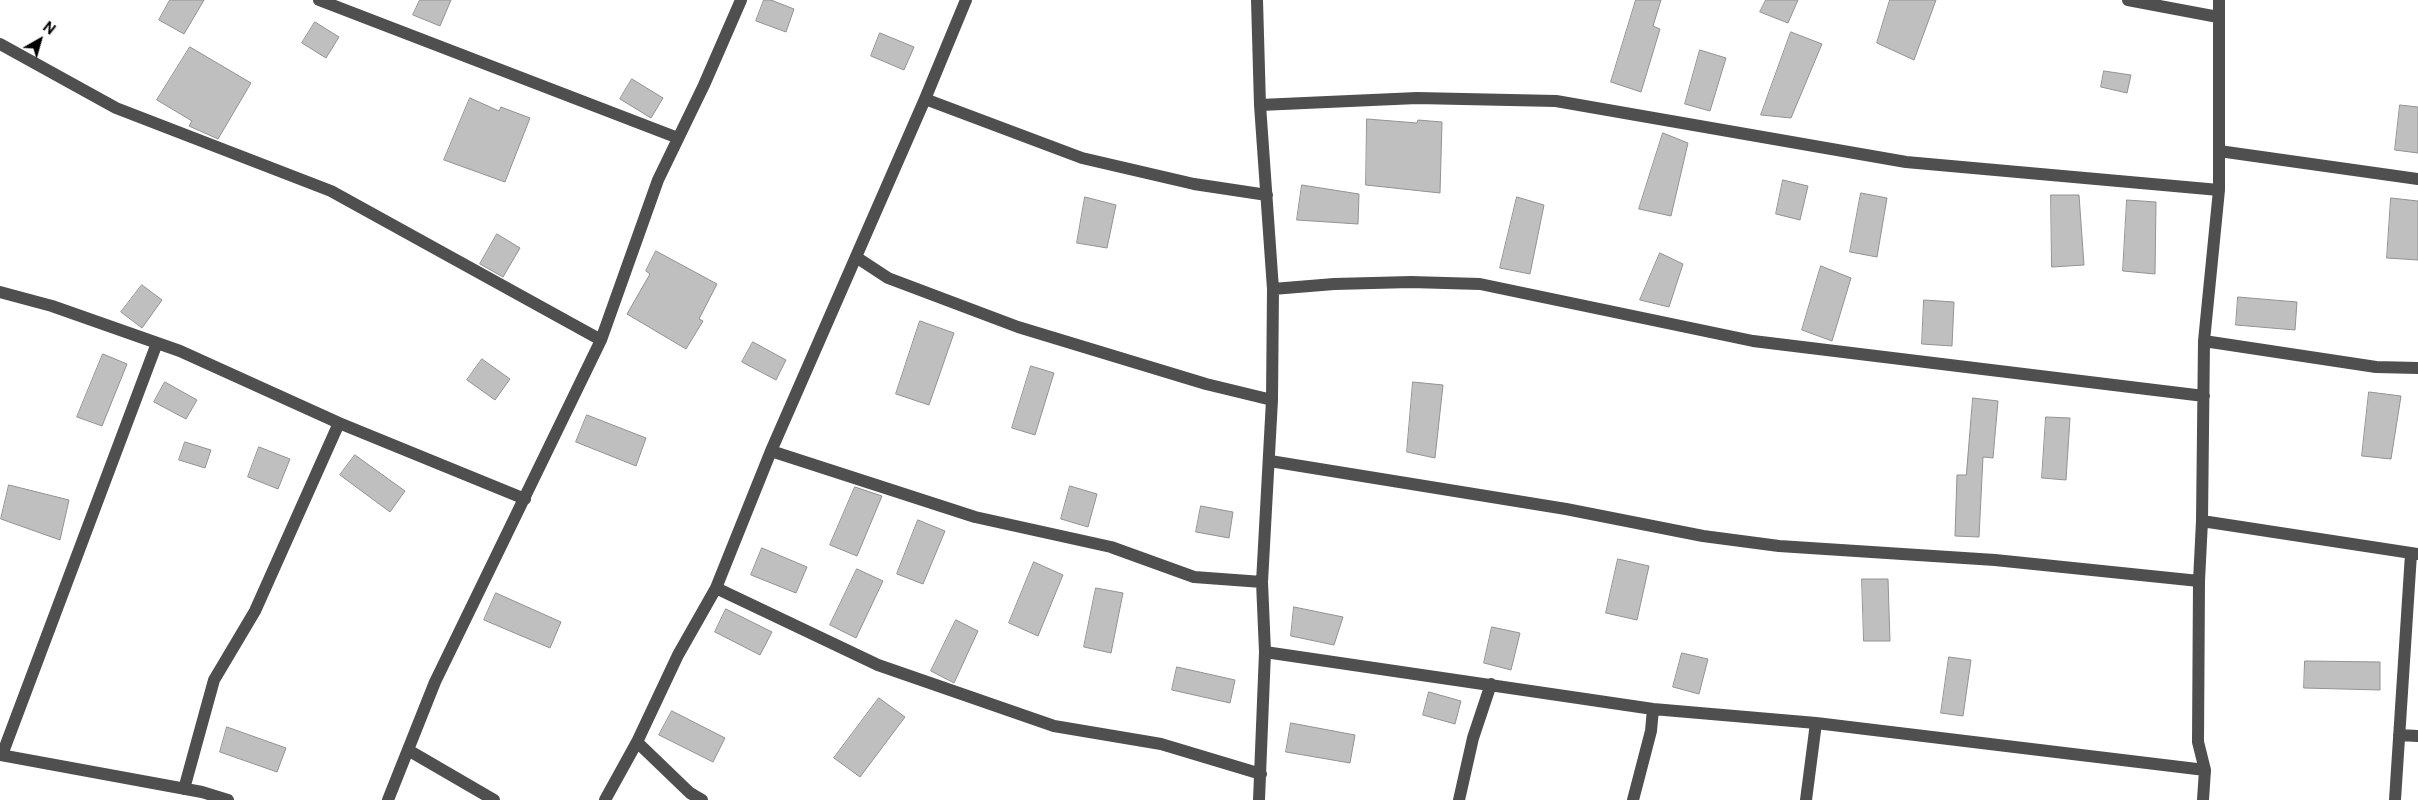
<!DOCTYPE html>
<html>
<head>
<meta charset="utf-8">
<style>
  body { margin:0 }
  #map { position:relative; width:2418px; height:800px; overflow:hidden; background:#fff; font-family:"Public Sans",sans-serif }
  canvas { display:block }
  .north { position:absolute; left:15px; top:15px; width:50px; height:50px; -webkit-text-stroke:4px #fff; paint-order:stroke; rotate:38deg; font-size:14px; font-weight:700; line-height:20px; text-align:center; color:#000 }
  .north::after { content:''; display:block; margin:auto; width:18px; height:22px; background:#000; clip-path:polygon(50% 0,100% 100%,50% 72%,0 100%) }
</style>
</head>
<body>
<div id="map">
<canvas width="2418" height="800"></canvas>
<div class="north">N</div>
</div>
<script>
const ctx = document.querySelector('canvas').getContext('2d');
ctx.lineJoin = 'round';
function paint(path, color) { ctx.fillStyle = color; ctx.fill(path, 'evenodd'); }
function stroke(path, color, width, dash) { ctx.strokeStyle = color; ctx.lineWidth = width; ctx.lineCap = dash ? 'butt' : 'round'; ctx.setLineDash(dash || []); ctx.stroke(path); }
const building = new Path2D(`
  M170,0H204L184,34L159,20Z
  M420,0H451L440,26L413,15Z
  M764,0H771L794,9L786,32L756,21Z
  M1636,0H1661L1653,26L1660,29L1641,92L1611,82Z
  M1766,0H1798L1788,23L1760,12Z
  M1890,0H1936L1914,60L1877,43Z
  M315,22L339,37L326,58L302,43Z
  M1791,32L1822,44L1791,118L1761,115Z
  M880,33L914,47L904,70L871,56Z
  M190,47L251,83L218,139L189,126L192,121L157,100Z
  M1700,50L1726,58L1710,111L1685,104Z
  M2104,71L2131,75L2127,93L2101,87Z
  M632,79L663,98L651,118L620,99Z
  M470,98L499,111L501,107L530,118L505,182L444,160Z
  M2400,105L2418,107V153L2395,150Z
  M1367,119L1417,123L1418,120L1442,122L1440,193L1366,185Z
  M1663,133L1688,143L1671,216L1639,209Z
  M1783,180L1808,186L1800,220L1776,214Z
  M1302,185L1359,194L1358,224L1297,220Z
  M1861,193L1887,198L1877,257L1850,252Z
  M2051,195H2079L2084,265L2052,267Z
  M1085,197L1116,205L1107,248L1077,243Z
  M1517,197L1544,205L1530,274L1500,268Z
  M2391,198L2418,201V260L2387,258Z
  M2127,200L2156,202L2155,274L2123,271Z
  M497,234L520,248L503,277L480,264Z
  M656,251L717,284L699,319L703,321L686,349L627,314L650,274L646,271Z
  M1660,253L1683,264L1669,307L1640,300Z
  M1821,266L1851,278L1832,341L1802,330Z
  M142,285L162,300L142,328L121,312Z
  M2238,297L2297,302L2295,330L2236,325Z
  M1924,300L1954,302L1952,346L1922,344Z
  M920,321L954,333L929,405L896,394Z
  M753,342L786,360L776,380L742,362Z
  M103,354L127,364L102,426L77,417Z
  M482,359L510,379L495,400L467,380Z
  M1031,366L1054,373L1035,435L1012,428Z
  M165,382L197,400L186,419L154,402Z
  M1413,382L1443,385L1435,458L1407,452Z
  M2369,392L2401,396L2391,459L2362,456Z
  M1973,398L1998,401L1993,458L1983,457L1979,537L1955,536L1957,475H1966Z
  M587,415L646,438L636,466L576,442Z
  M2046,417L2070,418L2066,480L2042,478Z
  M185,442L211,450L205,468L179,460Z
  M259,447L290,459L278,489L248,477Z
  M355,455L405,491L390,512L340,475Z
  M9,485L69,500L60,540L1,519Z
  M1070,486L1097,494L1088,527L1061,519Z
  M855,487L882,496L857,556L830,545Z
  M1201,506L1233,512L1229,538L1196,532Z
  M918,520L945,531L923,584L897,574Z
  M762,548L807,567L796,593L751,575Z
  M1618,559L1649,566L1637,620L1606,613Z
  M1034,562L1063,575L1038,636L1009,623Z
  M857,569L883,581L856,638L830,625Z
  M1862,579H1888L1890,641H1864Z
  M1096,588L1123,593L1111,653L1084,647Z
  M496,593L561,622L550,648L484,620Z
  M1294,607L1343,617L1334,645L1291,636Z
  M726,609L772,632L760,655L715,632Z
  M956,620L978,631L954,683L931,671Z
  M1492,627L1520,633L1511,670L1484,663Z
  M1682,653L1708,659L1699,694L1673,687Z
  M1949,657L1971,660L1963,716L1941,713Z
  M2305,661L2380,662V690L2304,688Z
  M1177,667L1235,680L1230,703L1172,690Z
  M1429,692L1461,701L1455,724L1423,715Z
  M879,698L905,717L860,777L834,758Z
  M672,711L725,738L713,762L659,735Z
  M1291,723L1355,735L1350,763L1286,752Z
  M227,727L286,748L277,772L220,752Z`);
const minor = new Path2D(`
  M319,0L678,138
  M1257,0L1260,105L1273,289L1272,400L1262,582L1265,652L1259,800
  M2128,0L2218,17
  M0,44L116,108L331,191L601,340
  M925,99L1082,158L1194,184L1267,195
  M1260,105L1417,98L1556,101L1906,162L2219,190
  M2219,151L2418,179
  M856,257L888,278L1018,327L1206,384L1272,400
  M1273,289L1334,284L1411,282L1480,284L1753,341L2204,396
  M0,292L52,306L180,351L339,423L525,499
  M2204,341L2376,367L2418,368
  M771,451L975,517L1111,547L1194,577L1262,582
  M1270,461L1566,509L1703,536L1779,546L1995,560L2199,581
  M2202,521L2418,554
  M716,588L878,665L1054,726L1161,744L1261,774
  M1265,652L1653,709L1816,723L2205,770
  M2399,735L2418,736
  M637,742L690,793L702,800
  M408,750L494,800
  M0,755L202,792L228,800
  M2,755L157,343
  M184,789L214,680L255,611L339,423
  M388,800L435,682L601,340L658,180L704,85L741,0
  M605,800L637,742L678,655L716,588L771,451L925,99L966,0
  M1459,800L1473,738L1491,684
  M1633,800L1651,731L1653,709
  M1806,800L1816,723
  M2203,800L2205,770L2198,742L2199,581L2202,521L2204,341L2219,190V0
  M2395,800L2411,554`);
paint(building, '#bfbfbf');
stroke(building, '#939393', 1);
stroke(minor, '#4f4f4f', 12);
</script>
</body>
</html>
